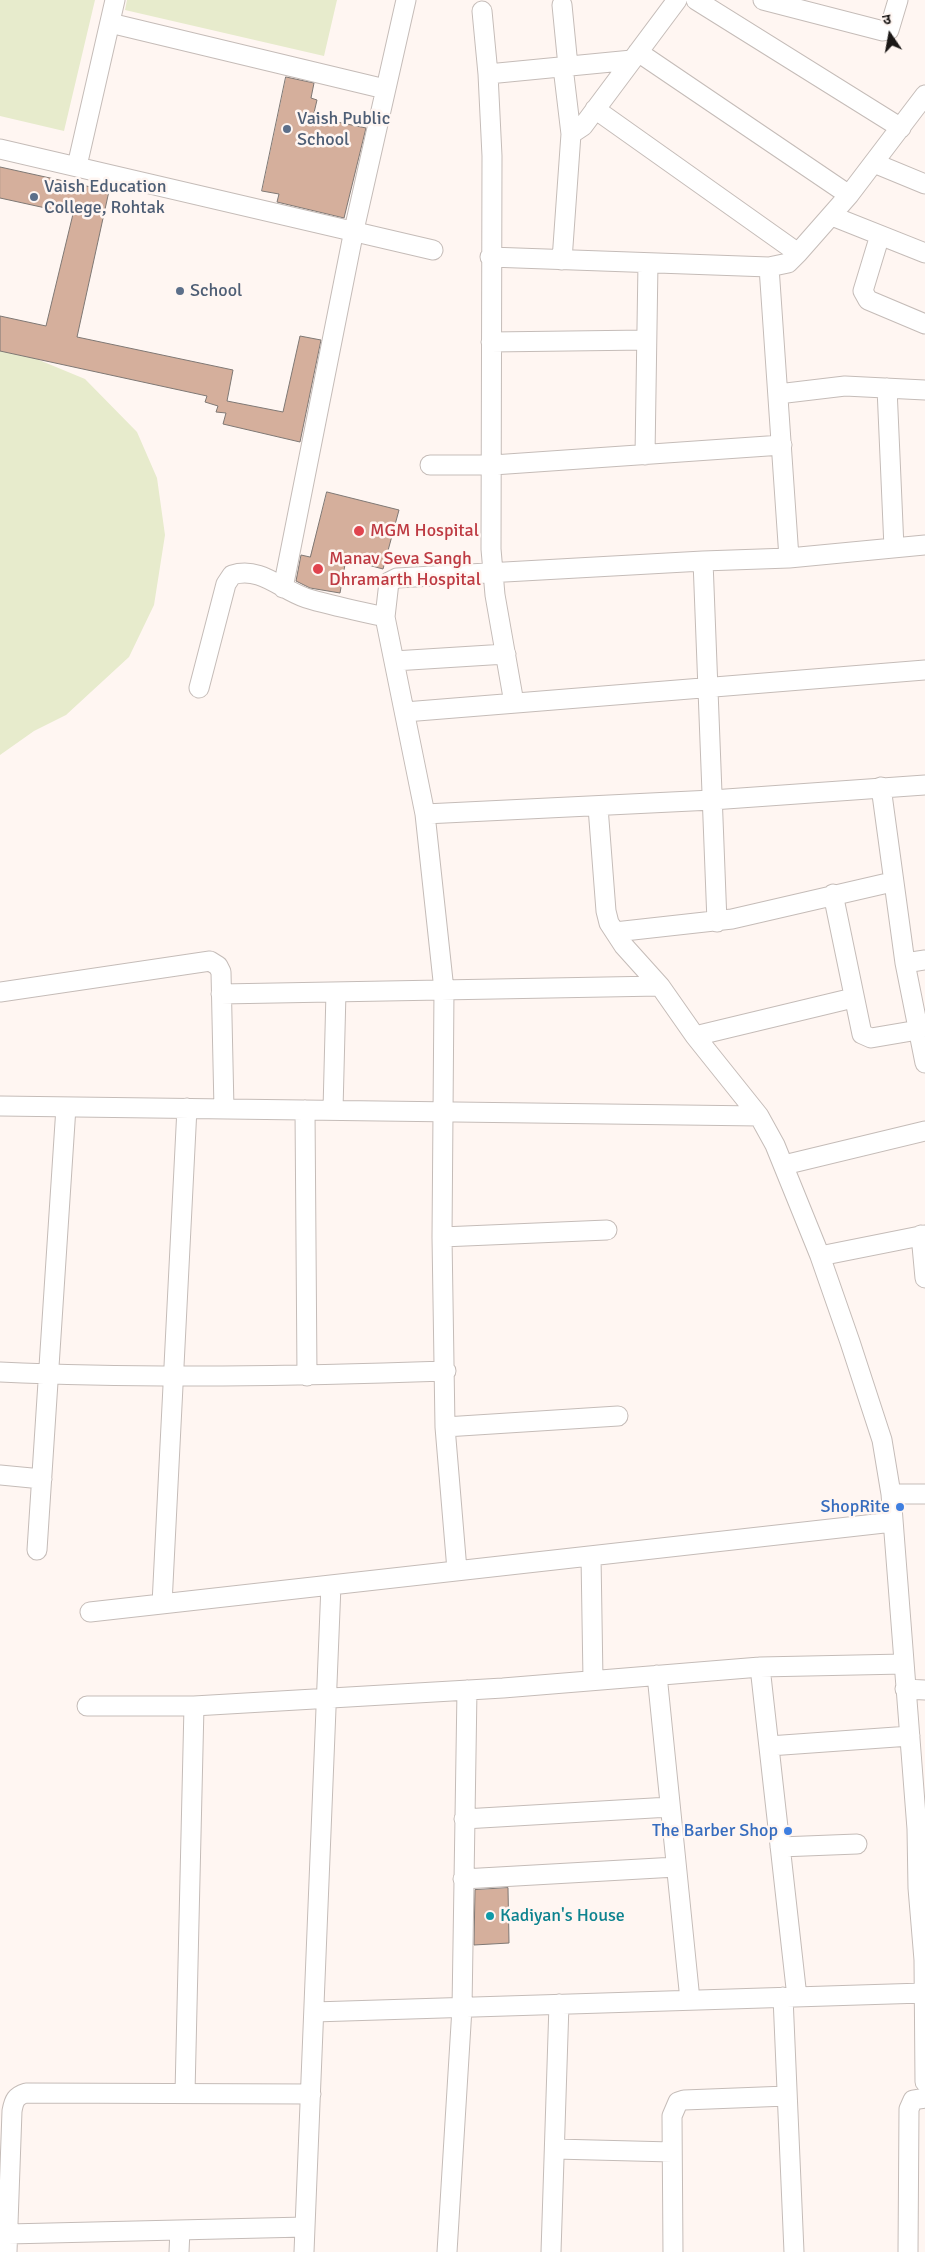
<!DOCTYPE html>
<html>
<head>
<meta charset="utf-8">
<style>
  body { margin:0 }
  #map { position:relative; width:925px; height:2252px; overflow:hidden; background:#fff6f2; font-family:Signika,"Noto Sans Devanagari",sans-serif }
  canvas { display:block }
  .north { position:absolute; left:865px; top:10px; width:50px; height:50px; -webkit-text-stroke:4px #fff6f2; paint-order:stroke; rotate:348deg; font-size:14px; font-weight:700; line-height:20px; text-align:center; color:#1b1817 }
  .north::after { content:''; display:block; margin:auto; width:18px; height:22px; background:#1b1817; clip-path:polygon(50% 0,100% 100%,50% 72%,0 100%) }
</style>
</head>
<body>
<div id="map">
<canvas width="925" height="2252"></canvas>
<div class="north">उ</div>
</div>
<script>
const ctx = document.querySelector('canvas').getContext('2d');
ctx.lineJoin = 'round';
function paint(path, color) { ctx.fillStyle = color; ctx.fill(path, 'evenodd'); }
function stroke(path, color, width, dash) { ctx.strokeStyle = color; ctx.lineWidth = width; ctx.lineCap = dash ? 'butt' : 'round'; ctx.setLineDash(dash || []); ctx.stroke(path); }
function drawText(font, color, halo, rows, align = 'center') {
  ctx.font = font + ' Signika,sans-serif'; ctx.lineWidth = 5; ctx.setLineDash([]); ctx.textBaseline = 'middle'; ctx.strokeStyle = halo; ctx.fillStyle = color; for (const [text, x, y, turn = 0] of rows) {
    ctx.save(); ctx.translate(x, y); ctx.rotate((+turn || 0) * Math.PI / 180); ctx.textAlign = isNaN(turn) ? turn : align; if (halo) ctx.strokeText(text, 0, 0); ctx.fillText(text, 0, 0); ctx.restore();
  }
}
const green = new Path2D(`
  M0,0H95L64,131L0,116Z
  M127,0H337L324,56L125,10Z
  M0,347L10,348L85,379L137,432L157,478L165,535L154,605L129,657L66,715L34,731L0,755Z`);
const building = new Path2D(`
  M286,77L314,83L311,98L317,100L313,117L366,128L344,218L277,202L279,194L262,191Z
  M0,167L109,191L77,337L233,370L227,401L283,412L300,336L321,340L300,442L223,424L226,413L216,412L218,406L205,402L207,396L0,351V316L46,326L73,214L0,198Z
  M327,492L399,510L383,569L346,559L340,593L310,588L296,581L301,555L310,557Z
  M508,1888L509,1943L474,1945L475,1890Z`);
const minor = new Path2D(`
  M696,0L901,128
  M763,0L883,31L889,30L898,0
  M562,5L568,66
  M482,11L488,74
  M110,23L385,89
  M638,52L849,195
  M595,109L798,253
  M571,134L583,126L677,0
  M0,149L433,250
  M874,163L925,184
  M77,166L115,0
  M832,216L925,253
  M880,235L863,291L868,300L925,324
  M490,257L769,267L788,263L798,253L849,195L925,95
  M562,260L571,134L563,67
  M769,267L789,558
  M491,342L646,340
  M887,388L894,548
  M778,394L845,386L925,390
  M645,455L648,263
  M430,465H493L782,445
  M703,561L717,922
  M283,588L354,230L406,0
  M394,661L506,654
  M199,688L226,584L232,575C261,566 281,590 306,598C332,606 359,611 385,617
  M514,703L495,595L491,549L492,156L488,74L632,60
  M405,712L925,670
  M881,787L905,963L925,1063
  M598,807L606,911L609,923L624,946L660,986L695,1036L759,1116L775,1145L820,1256L850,1342L882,1440L891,1494L917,1829L918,1888L924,1960L925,2082
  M425,814L712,800L925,785
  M833,894L862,1034L871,1038L918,1030
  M615,932L732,919L892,882
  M905,963L925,960
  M0,992L210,961L218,966L221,972L224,1109
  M221,994L660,986
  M695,1036L853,998
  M0,1106L759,1116
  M305,1110L307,1376
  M333,1110L336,992
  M784,1165L925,1131
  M921,1235L925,1278
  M442,1237L607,1230
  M820,1256L925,1235
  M0,1372C148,1379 297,1376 446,1371
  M445,1427L618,1416
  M0,1475L42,1479
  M891,1494H925
  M37,1550L66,1107
  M591,1556L593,1680
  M457,1570L445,1427L442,1237L444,990L425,814L385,617L389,582L397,578L703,561L789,558L925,545
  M162,1604L187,1108
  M90,1612L893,1522
  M760,1667L797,1997
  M657,1675L690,2000
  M905,1689L925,1690
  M87,1706H194L503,1688L760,1667L904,1664
  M769,1746L910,1736
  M464,1819L670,1807
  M780,1847L857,1844
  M463,1879L676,1867
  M783,1997L794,2252
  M314,2012L923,1993
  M185,2093L194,1706
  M555,2149L672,2152
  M8,2234L305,2227
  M7,2252L12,2111C14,2100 16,2096 26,2093L311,2094
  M179,2252L180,2230
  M304,2252L331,1585
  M447,2252L462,2008L467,1690
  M551,2252L559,2004
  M673,2252L672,2116L678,2102L684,2100L787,2096
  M908,2252L909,2109L913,2100L925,2098`);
const markers = [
  [287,129,5,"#5c6f8a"],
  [34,197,5,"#5c6f8a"],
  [180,291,5,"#5c6f8a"],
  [359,531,6,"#e0444e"],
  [318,569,6,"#e0444e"],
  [900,1507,5,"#3f7fe0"],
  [788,1831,5,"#3f7fe0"],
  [490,1916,5,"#0f9aa8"]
];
const serviceNames = [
  ["Vaish Public",297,119],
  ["School",297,140],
  ["Vaish Education",44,187],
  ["College, Rohtak",44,208],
  ["School",190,291]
];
const healthNames = [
  ["MGM Hospital",370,531],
  ["Manav Seva Sangh",329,559],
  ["Dhramarth Hospital",329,580]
];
const shopNames = [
  ["ShopRite",890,1507],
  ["The Barber Shop",778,1831]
];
const cultureNames = [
  ["Kadiyan's House",500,1916]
];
paint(green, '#e7ebcc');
paint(building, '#d5af9c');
stroke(building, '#7f7874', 1);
stroke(minor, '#c5bcb8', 21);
stroke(minor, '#fff', 19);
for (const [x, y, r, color] of markers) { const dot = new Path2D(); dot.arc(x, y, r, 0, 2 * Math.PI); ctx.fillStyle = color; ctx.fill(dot); stroke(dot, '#fff6f2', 2); }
drawText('18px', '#4e5e75', '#fff6f2', serviceNames, 'left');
drawText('18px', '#be3a42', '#fff6f2', healthNames, 'left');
drawText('18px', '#366cbe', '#fff6f2', shopNames, 'right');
drawText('18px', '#0d838f', '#fff6f2', cultureNames, 'left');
</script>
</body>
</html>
